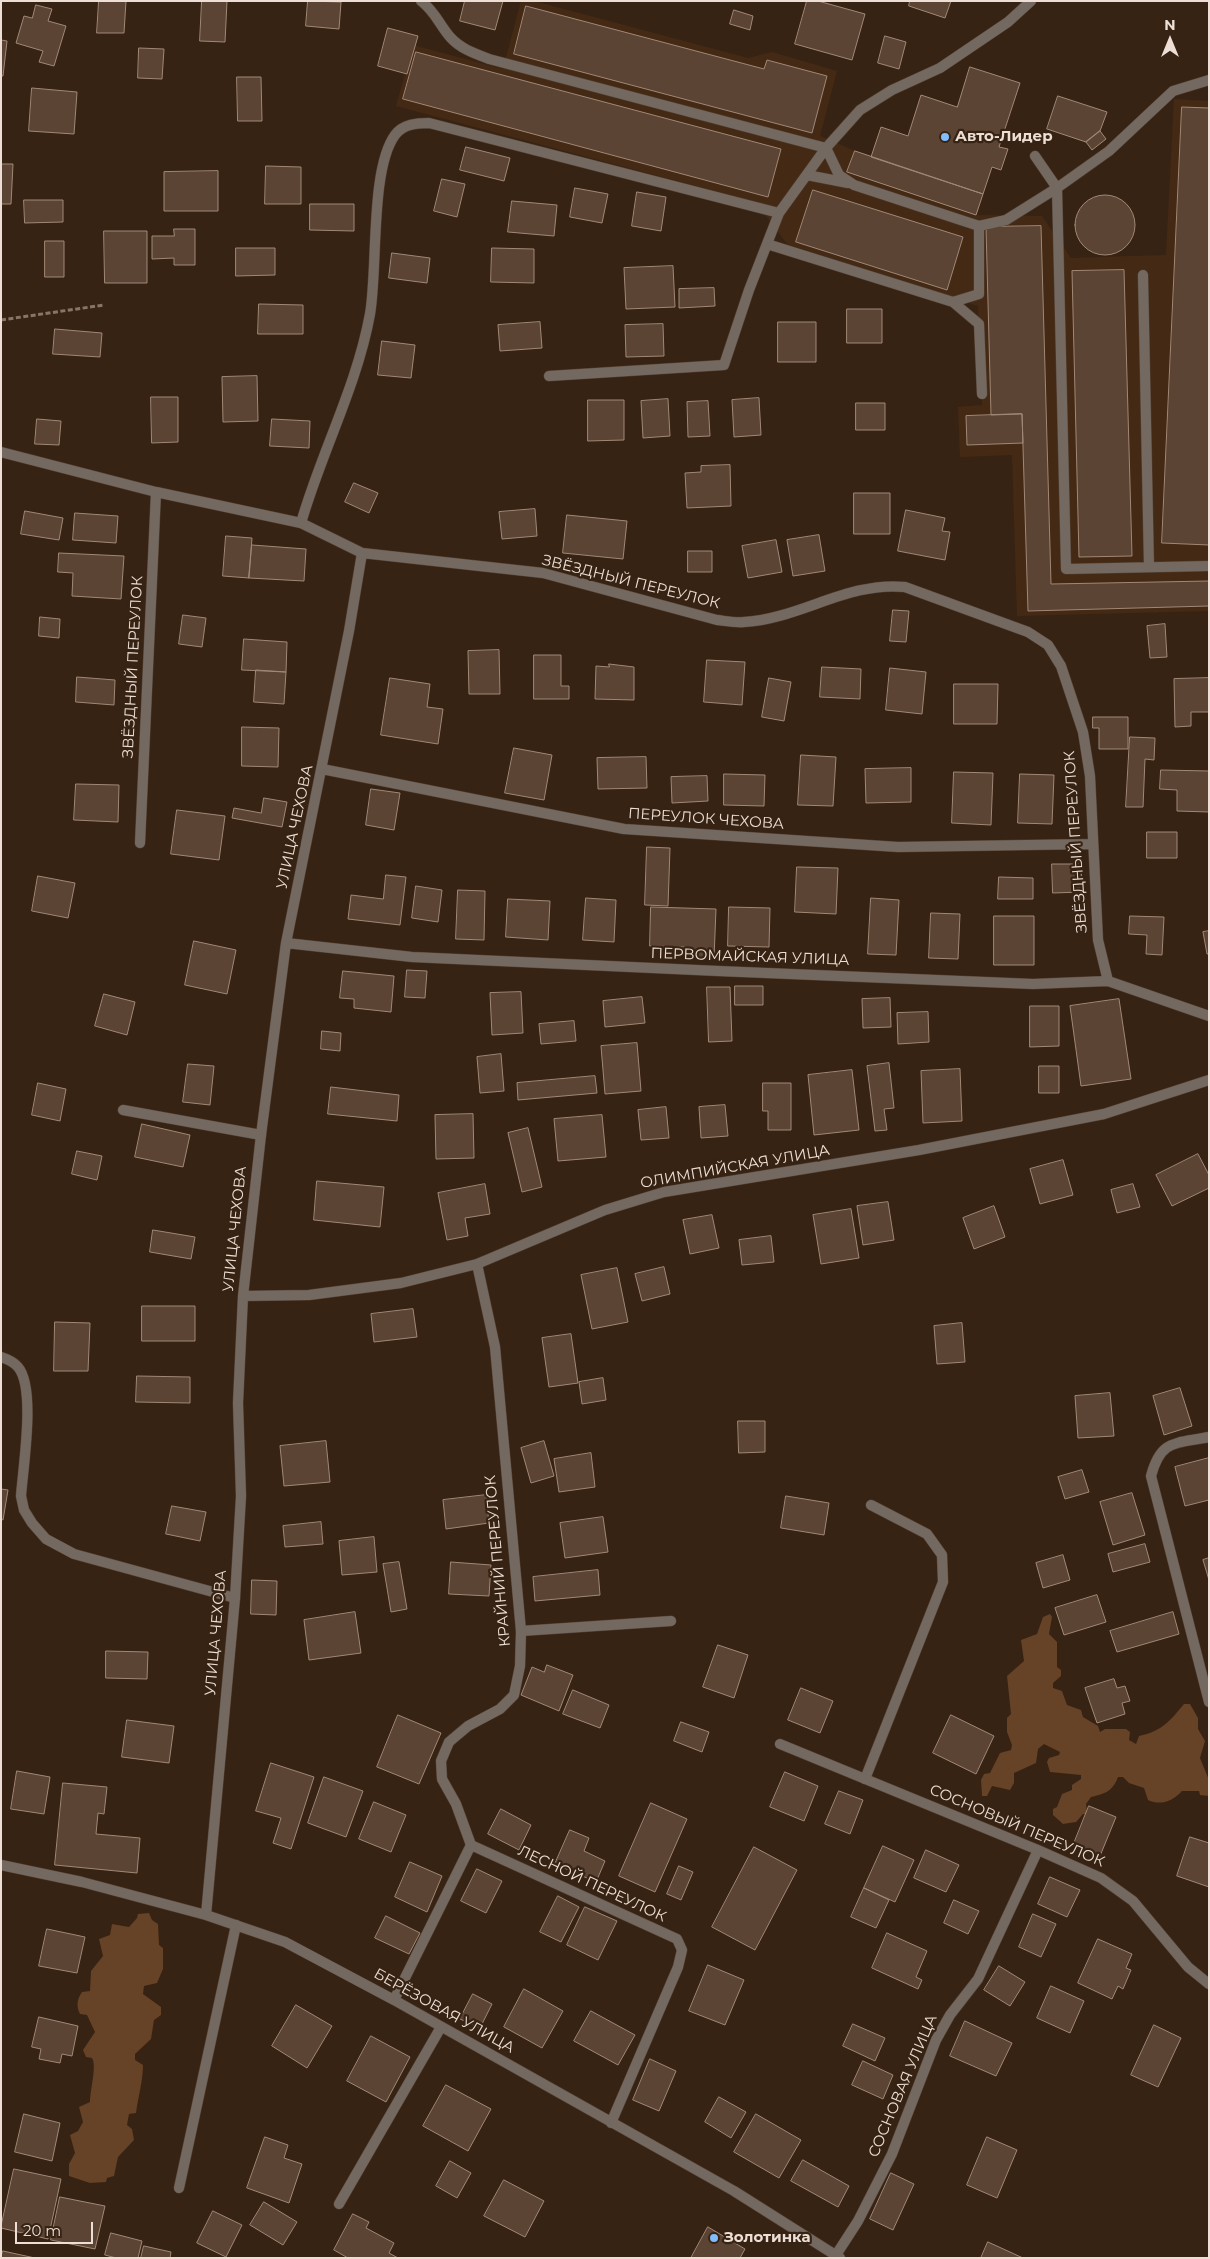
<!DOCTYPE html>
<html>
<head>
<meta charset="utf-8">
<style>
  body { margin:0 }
  #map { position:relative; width:1210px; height:2259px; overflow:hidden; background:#372313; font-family:Montserrat,sans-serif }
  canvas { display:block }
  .frame { position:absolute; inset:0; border:2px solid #eddfd5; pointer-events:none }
  .north { position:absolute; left:1145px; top:15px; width:50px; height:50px; -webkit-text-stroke:4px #372313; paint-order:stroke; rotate:0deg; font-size:14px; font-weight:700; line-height:20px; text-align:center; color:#eddfd5 }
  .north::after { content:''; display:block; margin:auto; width:18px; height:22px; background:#eddfd5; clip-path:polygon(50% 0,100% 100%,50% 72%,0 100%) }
  .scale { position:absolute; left:15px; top:2222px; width:78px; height:22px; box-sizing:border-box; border:2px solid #eddfd5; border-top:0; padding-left:6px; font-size:15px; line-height:18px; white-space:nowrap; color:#eddfd5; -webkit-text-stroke:4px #372313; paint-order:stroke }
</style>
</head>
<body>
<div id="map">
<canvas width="1210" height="2259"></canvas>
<div class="frame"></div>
<div class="north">N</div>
<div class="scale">20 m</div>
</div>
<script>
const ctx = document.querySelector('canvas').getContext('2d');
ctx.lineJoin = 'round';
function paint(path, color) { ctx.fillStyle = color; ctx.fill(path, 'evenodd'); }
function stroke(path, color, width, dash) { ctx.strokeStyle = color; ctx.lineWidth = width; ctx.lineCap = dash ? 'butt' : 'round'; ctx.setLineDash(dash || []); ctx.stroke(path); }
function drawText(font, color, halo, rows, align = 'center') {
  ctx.font = font + ' Montserrat,sans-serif'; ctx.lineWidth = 4.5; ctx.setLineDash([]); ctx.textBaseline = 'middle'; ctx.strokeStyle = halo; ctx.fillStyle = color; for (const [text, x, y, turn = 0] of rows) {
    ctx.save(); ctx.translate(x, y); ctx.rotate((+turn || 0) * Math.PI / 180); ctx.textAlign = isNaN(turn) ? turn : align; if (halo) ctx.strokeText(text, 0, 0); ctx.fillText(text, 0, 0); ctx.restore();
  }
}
const built = new Path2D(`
  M521,1H534L748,58L772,52L837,71L820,136L855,151L983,194L977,215L1042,216L1071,258L1166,255L1174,99L1209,101V611L1017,616L1012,455L960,457L958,407L982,405L978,306L787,244L756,202L396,106L413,45L503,69Z`);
const green = new Path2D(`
  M1050,1614L1052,1617L1049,1634L1057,1642V1667L1061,1670V1676L1053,1683V1688L1062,1691L1067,1705L1081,1710L1083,1717L1098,1726L1100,1732L1105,1729H1126L1130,1732L1129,1740L1136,1744L1139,1736C1162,1731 1170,1721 1184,1704H1190L1198,1718V1729L1205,1741L1200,1758L1209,1780V1796L1200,1795L1199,1791H1182C1173,1801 1161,1806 1148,1800L1144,1788L1129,1783L1123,1777H1118C1113,1791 1105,1794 1091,1797L1086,1804L1087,1814H1083L1076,1822L1063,1824L1053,1815V1809L1057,1807L1062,1794L1072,1790V1785L1081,1779V1775L1050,1772L1047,1762L1049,1758L1059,1755L1060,1752L1044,1744L1038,1749L1036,1763L1014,1773V1783L1010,1790L992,1786L987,1796H982L981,1780L984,1774L990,1773L1000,1753L1011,1750L1012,1745L1007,1732V1718L1011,1714L1007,1676L1024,1661L1021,1640L1037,1634L1043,1617Z
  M149,1913L152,1920L158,1924L159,1945L163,1948V1969L157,1983L144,1986L143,1994L161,2007V2015L154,2020L151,2039L135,2054V2060L143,2065C143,2081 138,2097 136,2113L129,2114L127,2125L132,2129L134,2140L118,2157L114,2176L107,2178L106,2182L90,2183L69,2176V2164L75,2153L70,2135L78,2131L83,2122L79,2107L90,2102C90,2090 97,2066 92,2058L86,2057L83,2050L95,2032L87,2015L80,2014C76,2006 77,1999 82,1992L90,1991L91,1971L103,1956L99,1939L110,1935L112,1924L129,1927L137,1918L138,1914Z`);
const building = new Path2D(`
  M99,1H126L124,33H97Z
  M202,1H227L225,42L200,41Z
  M308,1L341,2L339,29L306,26Z
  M465,1H503L495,30L460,21Z
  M807,1H818L865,14L852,60L795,44Z
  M910,1H951L945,18L909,6Z
  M36,5L52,9L48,21L66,26L54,66L39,62L43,51L16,43L24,16L32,18Z
  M526,6L764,69L767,60L827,76L812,133L514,54Z
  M734,10L753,16L750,30L730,24Z
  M388,28L418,36L407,74L378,66Z
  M885,36L906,42L899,69L878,63Z
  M1,40L7,41L3,76H1Z
  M139,48L164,49L162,79L138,78Z
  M416,52L781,149L768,197L403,99Z
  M970,67L1020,83L999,147L1008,149L1001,170L992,167L983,194L871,157L881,127L908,136L921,95L957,107Z
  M237,77H261L262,121H238Z
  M32,88L77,92L74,134L29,131Z
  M1058,96L1107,112L1100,131L1086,142L1047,129Z
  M1182,107L1209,108V545L1162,543Z
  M1100,131L1106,139L1092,150L1086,142Z
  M466,147L510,158L504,181L460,170Z
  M855,151L983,194L976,215L847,172Z
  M1,164H13L11,204H1Z
  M266,166L301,167V204H265Z
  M218,171V211H164V172Z
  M442,179L465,184L457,217L434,211Z
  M575,188L608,194L602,223L570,217Z
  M813,190L963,237L947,290L796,242Z
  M637,192L666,197L661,231L632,226Z
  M1075 225a30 30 0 1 1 60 0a30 30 0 1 1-60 0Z
  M24,200H63V222L25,223Z
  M512,201L557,205L554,236L508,232Z
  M310,204H354V231L310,230Z
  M1041,226L1051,584L1209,581V606L1028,611L1022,414L991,415L986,227Z
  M174,229H195V265H174V258L152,259V236H174Z
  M104,231H147V283H105Z
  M45,241H64V277H45Z
  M236,248H275V275L236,276Z
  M492,248L534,249V283L491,282Z
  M392,253L430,258L427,283L389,278Z
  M673,266L675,307L626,309L624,268Z
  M1124,270L1132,556L1079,557L1072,271Z
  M714,288L715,306L679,308V289Z
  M259,304L303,305V334H258Z
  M847,309H882V343H847Z
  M540,322L542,348L500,351L498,325Z
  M778,322H816V362H778Z
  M663,324L664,356L626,357L625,325Z
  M55,329L102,333L100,357L53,354Z
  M382,341L415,345L411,378L378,375Z
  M257,376L258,421L223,422L222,377Z
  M151,397H178V442L152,443Z
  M759,398L761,435L734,437L732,400Z
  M668,399L670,436L643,438L641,401Z
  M588,400H624V440L588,441Z
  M708,401L710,436L688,437L687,402Z
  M856,403H885V430H856Z
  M1022,414L1023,443L967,445L966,416Z
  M37,419L61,421L59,445L35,444Z
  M272,419L310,421L309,448L270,446Z
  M730,465L731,506L687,508L685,473L701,472V466Z
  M354,483L378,493L369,513L345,502Z
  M854,493H890V534H854Z
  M535,509L537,536L502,539L499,512Z
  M906,510L945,518L942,531L950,532L945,560L898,551Z
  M25,511L63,518L59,540L21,534Z
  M75,513L118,516L116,543L73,540Z
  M567,515L627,521L623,559L563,553Z
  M819,535L825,571L793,576L787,540Z
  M226,536L252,538L249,578L223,576Z
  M776,540L782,572L748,578L742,546Z
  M252,545L306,549L304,581L249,578Z
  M688,551H712V572H688Z
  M59,553L124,556L121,599L72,596L73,573L58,572Z
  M893,610L909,611L906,642L890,641Z
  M183,615L206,618L202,647L179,644Z
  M40,617L60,619L59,638L39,636Z
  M1165,624L1167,657L1150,658L1147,626Z
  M244,639L287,642L286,672L242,670Z
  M499,650L500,694H469L468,651Z
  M534,655H561V686H569V699H534Z
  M707,660L745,662L742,705L704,702Z
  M609,664L634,667V700L595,699L596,666L609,667Z
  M822,667L861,669L860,699L820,697Z
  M890,668L926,672L922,714L886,710Z
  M256,670L286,672L284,704L254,702Z
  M77,677L115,680L114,705L76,702Z
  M390,678L430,684L427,707L443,709L438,744L381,735Z
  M769,678L791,682L784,721L762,717Z
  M1209,678V712H1191V726L1175,727L1174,679Z
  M954,684H998L997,724H954Z
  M1093,717H1128V749H1099V728H1093Z
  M242,727L279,728L278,767L242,766Z
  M1130,737L1155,738L1154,760L1145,759L1143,807H1126Z
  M514,748L552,755L544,800L505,793Z
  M801,755L836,757L833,806L798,805Z
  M646,757L647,788L598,789L597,758Z
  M911,768V802L866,803L865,769Z
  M1161,770L1209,771V812L1177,811V790L1160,789Z
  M954,772L993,773L991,825L952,823Z
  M724,774L765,775L764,806L724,805Z
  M1020,774L1054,775L1052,824L1018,823Z
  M707,776L708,801L672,803L671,777Z
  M76,784L119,785L118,822L74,820Z
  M371,789L400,793L394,830L366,825Z
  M264,798L287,802L282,827L232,818L234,808L261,813Z
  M177,810L225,816L219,860L171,854Z
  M1147,832H1177V858H1147Z
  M647,847L670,848L668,906L645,905Z
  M1052,864H1081L1082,892L1053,893Z
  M797,867L838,868L836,914L795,912Z
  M386,875L406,877L400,925L348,919L351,895L383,899Z
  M38,876L75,883L68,918L32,911Z
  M999,877L1033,878V899H998Z
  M416,886L442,890L438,922L412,918Z
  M458,890L485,891L484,940L456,939Z
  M586,898L616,900L614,942L583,940Z
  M871,898L899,900L896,955L868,954Z
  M508,899L550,901L548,940L506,937Z
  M651,907L716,909L714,958L686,957V947L650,946Z
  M729,907L770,908L769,947L728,946Z
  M931,913L960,914L958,959L929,958Z
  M994,916H1034V965H994Z
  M1130,916L1164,917L1162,955L1146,954L1147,935L1129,934Z
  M1209,931V954H1207L1203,932Z
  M194,941L236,950L227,994L185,985Z
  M407,970L427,971L425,998L405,997Z
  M343,971L394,976L391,1012L354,1008V999L340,998Z
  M735,986H763V1005H735Z
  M707,987H730L732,1041L709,1042Z
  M521,992L523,1033L492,1035L490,993Z
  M104,994L135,1002L127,1035L95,1026Z
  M642,997L645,1023L605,1027L603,1001Z
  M890,998L891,1027L863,1028L862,999Z
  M1119,999L1131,1079L1081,1086L1070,1006Z
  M1030,1006H1059V1046L1030,1047Z
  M928,1012L929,1042L898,1044L897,1013Z
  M574,1021L576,1041L541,1044L539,1024Z
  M322,1031L341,1033L340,1051L321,1049Z
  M637,1043L641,1091L605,1094L601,1046Z
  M501,1054L504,1091L480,1093L477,1057Z
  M889,1063L894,1108L884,1109L887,1130L875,1131L867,1066Z
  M188,1064L214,1066L210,1105L183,1102Z
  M1039,1066H1059V1093H1039Z
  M960,1069L962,1121L923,1123L921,1071Z
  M852,1070L859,1130L814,1135L808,1075Z
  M595,1076L597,1093L518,1100L517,1083Z
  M38,1083L66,1089L60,1121L32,1115Z
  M763,1083H791V1130H768V1111H763Z
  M331,1087L399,1095L397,1121L328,1114Z
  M725,1105L728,1136L701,1138L699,1107Z
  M666,1107L669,1138L641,1140L638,1110Z
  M473,1114L474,1158L436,1159L435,1115Z
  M602,1115L606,1157L558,1161L554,1119Z
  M142,1124L190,1135L183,1167L135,1157Z
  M528,1128L542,1187L522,1192L508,1133Z
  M77,1151L102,1156L97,1180L72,1174Z
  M1198,1154L1209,1175V1188L1172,1206L1156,1175Z
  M1063,1160L1073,1195L1040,1204L1030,1169Z
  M317,1181L384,1187L380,1227L314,1220Z
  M485,1184L490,1214L465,1218L468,1236L447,1240L438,1193Z
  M1133,1184L1140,1207L1117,1213L1111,1190Z
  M888,1202L894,1240L863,1245L857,1206Z
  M994,1206L1005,1237L974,1249L963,1218Z
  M851,1209L859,1258L821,1264L813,1215Z
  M712,1215L719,1248L690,1254L683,1220Z
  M153,1230L195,1237L191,1259L150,1252Z
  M771,1236L774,1262L742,1265L739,1240Z
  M664,1267L670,1294L642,1301L635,1274Z
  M617,1268L628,1322L592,1329L581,1275Z
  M142,1306H195V1341H142Z
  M413,1309L417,1337L374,1342L371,1314Z
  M55,1322L90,1323L88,1371H54Z
  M962,1323L965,1362L937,1364L934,1326Z
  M571,1334L578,1383L549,1387L542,1338Z
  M137,1376L190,1377V1403L136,1402Z
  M603,1378L606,1400L582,1404L579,1382Z
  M1180,1388L1192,1426L1164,1435L1153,1396Z
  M1110,1393L1114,1436L1078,1438L1075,1396Z
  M738,1421H765V1452L739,1453Z
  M326,1441L330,1482L284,1486L280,1446Z
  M544,1441L554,1476L531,1483L521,1448Z
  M591,1453L595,1487L559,1492L554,1459Z
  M1209,1458V1500L1185,1506L1175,1467Z
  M1082,1470L1089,1492L1065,1499L1058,1477Z
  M1,1489L8,1490L3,1520L1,1519Z
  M1132,1493L1145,1535L1113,1545L1100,1502Z
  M486,1495L489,1523L446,1529L443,1500Z
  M786,1496L829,1503L824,1535L781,1528Z
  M172,1506L206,1512L200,1541L166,1534Z
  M603,1517L608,1552L565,1558L560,1523Z
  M321,1522L323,1544L285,1547L283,1526Z
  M374,1537L377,1572L342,1575L339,1541Z
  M1145,1544L1150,1562L1113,1572L1108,1554Z
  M1063,1555L1070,1580L1043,1588L1036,1563Z
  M1209,1558V1580L1203,1560Z
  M399,1562L407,1609L391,1612L383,1564Z
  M451,1562L491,1565L489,1596L449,1594Z
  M598,1570L600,1595L535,1601L533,1577Z
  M252,1580L277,1581L276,1615L251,1614Z
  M1097,1595L1106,1622L1064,1635L1055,1608Z
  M355,1612L361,1653L309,1660L304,1620Z
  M1173,1612L1179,1634L1117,1652L1110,1631Z
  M718,1645L748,1655L734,1698L703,1687Z
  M106,1651L148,1652L147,1679L106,1678Z
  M547,1665L573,1675L559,1711L521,1695L532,1667L544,1672Z
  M1114,1679L1117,1688L1125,1686L1130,1701L1122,1703L1125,1714L1097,1723L1085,1688Z
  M801,1688L833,1701L820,1733L788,1720Z
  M573,1690L609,1705L600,1728L563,1714Z
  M398,1715L441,1733L419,1784L377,1767Z
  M951,1715L994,1736L976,1774L933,1753Z
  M127,1720L174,1726L169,1763L122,1757Z
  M681,1722L709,1732L702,1752L674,1741Z
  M271,1763L314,1777L291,1849L273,1843L281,1818L256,1811Z
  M17,1771L50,1777L44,1814L11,1809Z
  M785,1772L818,1786L804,1821L770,1807Z
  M324,1777L363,1791L346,1837L308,1823Z
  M63,1783L107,1787L104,1814L98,1813L96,1834L140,1838L137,1873L55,1865Z
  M839,1791L863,1800L850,1834L825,1824Z
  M374,1802L406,1815L391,1852L359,1839Z
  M651,1803L687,1819L655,1892L619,1876Z
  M1089,1806L1116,1817L1100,1856L1073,1846Z
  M501,1809L531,1825L519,1850L488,1834Z
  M570,1830L589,1838L584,1851L605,1861L596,1882L555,1864Z
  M1190,1837L1209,1843V1887L1177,1876Z
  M883,1846L914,1860L895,1902L864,1888Z
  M754,1847L797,1870L755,1950L712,1927Z
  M926,1850L959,1865L946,1892L914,1878Z
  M410,1862L442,1876L427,1912L395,1897Z
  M679,1866L693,1872L681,1900L667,1894Z
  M477,1869L502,1881L486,1913L461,1901Z
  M1050,1877L1080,1890L1067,1917L1038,1904Z
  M864,1888L889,1900L876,1928L851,1917Z
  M558,1896L579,1907L561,1942L540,1932Z
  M954,1900L979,1911L968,1934L944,1923Z
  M585,1907L617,1921L598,1960L567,1945Z
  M1033,1914L1056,1924L1041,1957L1019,1947Z
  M386,1916L420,1933L409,1954L375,1938Z
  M47,1929L85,1937L77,1973L39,1966Z
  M887,1933L927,1951L916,1977L922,1980L918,1989L872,1968Z
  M1098,1939L1132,1954L1126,1968L1131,1970L1123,1989L1118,1986L1112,1999L1078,1983Z
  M708,1965L744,1980L725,2025L689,2011Z
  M999,1966L1025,1982L1010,2006L984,1990Z
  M1051,1986L1084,2001L1070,2033L1037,2018Z
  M524,1989L563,2011L542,2048L504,2027Z
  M473,1994L492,2004L480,2028L460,2019Z
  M296,2005L332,2026L307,2068L272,2046Z
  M591,2011L635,2035L618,2065L574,2041Z
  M39,2017L78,2026L72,2056L62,2054L60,2063L39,2059L41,2049L32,2047Z
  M965,2021L1012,2043L996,2076L950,2056Z
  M853,2024L885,2038L875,2061L843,2046Z
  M1154,2025L1181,2038L1158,2087L1131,2075Z
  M371,2036L410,2057L386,2102L347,2081Z
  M650,2059L676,2071L659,2111L633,2100Z
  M863,2061L893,2075L883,2099L852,2085Z
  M446,2085L491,2109L468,2151L423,2126Z
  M719,2097L746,2112L731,2138L705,2122Z
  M24,2114L60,2123L52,2161L15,2152Z
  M756,2114L801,2140L779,2178L734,2152Z
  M265,2137L288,2145L284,2158L302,2164L289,2203L247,2188Z
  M987,2137L1017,2150L997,2198L967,2185Z
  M803,2160L849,2186L838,2207L791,2181Z
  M450,2161L471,2173L457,2198L436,2186Z
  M14,2169L61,2179L48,2239L1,2228Z
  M891,2173L914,2184L893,2230L870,2219Z
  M504,2180L544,2201L525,2237L484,2216Z
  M60,2197L105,2206L95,2249L51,2240Z
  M264,2202L297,2222L283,2245L250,2225Z
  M213,2211L242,2225L226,2257L197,2243Z
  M353,2214L369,2222L366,2228L394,2243L389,2253L398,2258H348L334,2250Z
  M708,2227L745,2249L740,2258H691Z
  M111,2233L142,2241L138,2258H116L105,2255Z
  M988,2242L1023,2258H981Z
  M144,2246L171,2252L170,2258H141Z
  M3,2251L35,2258H1Z`);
const path = new Path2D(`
  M1,320L104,305`);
const lane = new Path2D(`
  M421,1C435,11 440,26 451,38C461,49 476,54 489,59L826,148L860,110L892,90L940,68L1008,22L1031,1
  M1209,80L1173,91L1109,151L1057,188L1066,569L1209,566
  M826,148L839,175L854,185L979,226L1006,220L1057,188L1035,156
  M807,175L848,183
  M767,244L953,302L979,294V226
  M1143,275L1149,567
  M953,302L979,324L982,394
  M549,376L724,365L749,290L779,213
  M301,523C321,453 357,386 370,314C378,268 370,169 395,135C403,124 417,123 429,123L779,213L826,148
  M123,1110L261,1135
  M1,1357C7,1359 14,1362 18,1367C36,1388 23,1467 21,1496L24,1510L32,1523L46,1539L74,1554L235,1598
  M521,1631L671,1621
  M865,1779L943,1582L942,1555L927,1534L871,1505
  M179,2188L236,1925
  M339,2204L441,2027`);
const street = new Path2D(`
  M1,452L156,492L301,523L362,553L543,573L717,620C726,621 735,623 744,622C800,619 848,581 905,587L1028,632L1048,645L1061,666L1083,732L1090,776L1098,940L1108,981
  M322,769L624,829L898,847L1093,844
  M140,843L156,492
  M286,943L412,957L718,971L1033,984L1108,981L1209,1016
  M243,1296L309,1295L401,1283L477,1264L605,1210L664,1192L919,1150L1104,1114L1209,1080
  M1209,1437C1175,1444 1161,1439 1151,1476L1209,1702
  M780,1744L1038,1850L1101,1878L1133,1901L1188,1967L1209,1984
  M471,1845L456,1804L442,1779L441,1761L449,1742L468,1726L500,1709L514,1695L520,1666L521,1631L495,1347L477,1264
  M1,1865L82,1882L206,1915L285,1942L394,2000L734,2191L840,2258
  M206,1915L235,1598L241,1496L238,1403L243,1296L261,1135L286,943L349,631L362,553
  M394,2000L471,1845L677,1939L682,1950L678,1967L611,2123
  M836,2255L858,2221L892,2154L936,2040L950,2015L978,1979L1038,1850`);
const markers = [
  [945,137,5,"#80bdfa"],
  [714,2238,5,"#80bdfa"]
];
const poiNames = [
  ["Авто-Лидер",955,137],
  ["Золотинка",724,2238]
];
const streetNames = [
  ["ЗВЁЗДНЫЙ ПЕРЕУЛОК",631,582,14],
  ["ЗВЁЗДНЫЙ ПЕРЕУЛОК",133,667,-87],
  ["ПЕРЕУЛОК ЧЕХОВА",706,819,4],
  ["УЛИЦА ЧЕХОВА",295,827,-78],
  ["ЗВЁЗДНЫЙ ПЕРЕУЛОК",1076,842,-94],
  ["ПЕРВОМАЙСКАЯ УЛИЦА",750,957,2],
  ["ОЛИМПИЙСКАЯ УЛИЦА",735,1167,-10],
  ["УЛИЦА ЧЕХОВА",235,1229,-84],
  ["КРАЙНИЙ ПЕРЕУЛОК",498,1561,-95],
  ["УЛИЦА ЧЕХОВА",216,1633,-85],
  ["СОСНОВЫЙ ПЕРЕУЛОК",1017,1826,23],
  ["ЛЕСНОЙ ПЕРЕУЛОК",592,1884,25],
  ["БЕРЁЗОВАЯ УЛИЦА",444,2011,29],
  ["СОСНОВАЯ УЛИЦА",903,2086,-67]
];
paint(built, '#442a15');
paint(green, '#664226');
paint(building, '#5b4434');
stroke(building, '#a18876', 1);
stroke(lane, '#544132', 11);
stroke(street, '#544132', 11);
stroke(path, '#877668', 3, [5, 2.5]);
stroke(lane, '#736961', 10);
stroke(street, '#736961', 10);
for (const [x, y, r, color] of markers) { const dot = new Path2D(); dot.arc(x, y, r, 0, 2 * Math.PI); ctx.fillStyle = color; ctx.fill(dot); stroke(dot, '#372313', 2); }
drawText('bold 15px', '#eddfd5', '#372313', poiNames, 'left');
drawText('15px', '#eddfd5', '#372313', streetNames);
</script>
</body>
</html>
